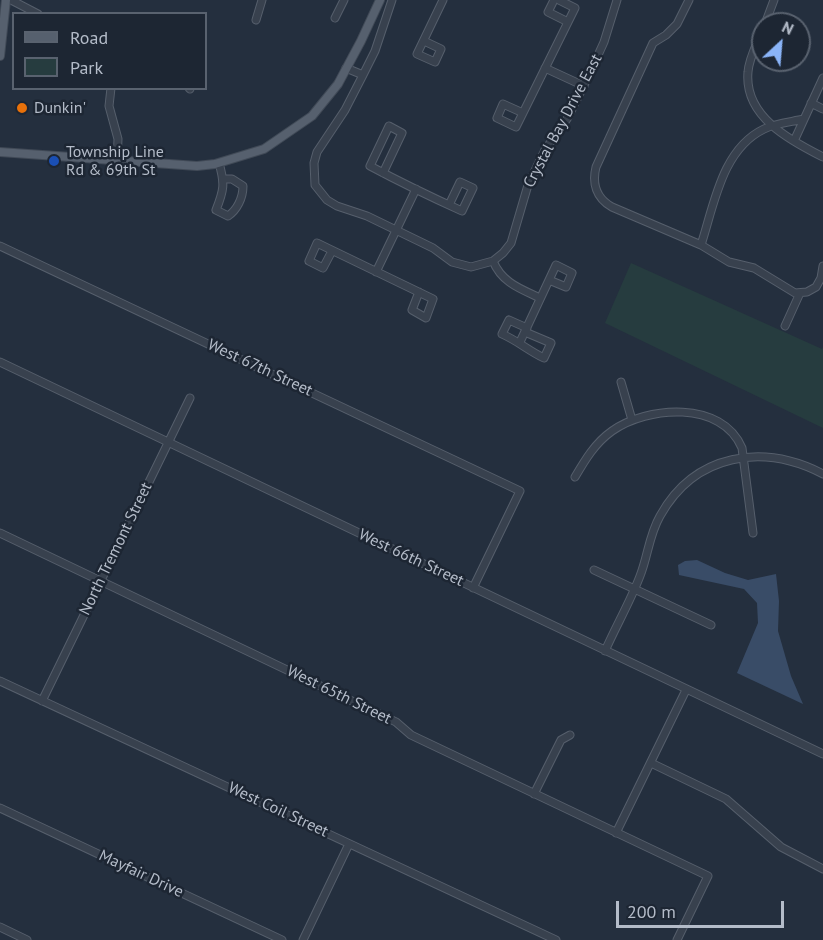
<!DOCTYPE html>
<html>
<head>
<meta charset="utf-8">
<style>
  body { margin:0 }
  #map { position:relative; width:823px; height:940px; overflow:hidden; background:#242f3e; font-family:"PT Sans",sans-serif }
  canvas { display:block }
  .legend { position:absolute; left:12px; top:12px; width:195px; height:78px; box-sizing:border-box; background:#1d2633; border:2px solid #59626f; margin:0; padding:8px 10px; list-style:none; font-size:18px; color:#b4bcc9 }
  .legend li { display:flex; align-items:center; gap:12px; height:30px }
  .legend b { width:30px; border:2px solid #59626f }
  .north { position:absolute; left:751px; top:12px; width:60px; height:60px; box-sizing:border-box; background:#1d2633; border:2px solid #59626f; border-radius:50%; rotate:26deg; font-size:16px; font-weight:700; line-height:24px; text-align:center; color:#b4bcc9 }
  .north::after { content:''; display:block; margin:auto; width:21px; height:27px; background:#8ab4f8; clip-path:polygon(50% 0,100% 100%,50% 72%,0 100%) }
  .scale { position:absolute; left:616px; top:901px; width:168px; height:27px; box-sizing:border-box; border:3px solid #b4bcc9; border-top:0; padding-left:8px; font-size:18px; line-height:21px; white-space:nowrap; color:#b4bcc9; -webkit-text-stroke:4px #1d2633; paint-order:stroke }
</style>
</head>
<body>
<div id="map">
<canvas width="823" height="940"></canvas>
<ul class="legend">
<li><b style="height:8px;background:#56606e"></b>Road</li>
<li><b style="height:16px;background:#263c3f"></b>Park</li>
</ul>
<div class="north">N</div>
<div class="scale">200 m</div>
</div>
<script>
const ctx = document.querySelector('canvas').getContext('2d');
ctx.lineJoin = 'round';
function paint(path, color) { ctx.fillStyle = color; ctx.fill(path, 'evenodd'); }
function stroke(path, color, width, dash) { ctx.strokeStyle = color; ctx.lineWidth = width; ctx.lineCap = dash ? 'butt' : 'round'; ctx.setLineDash(dash || []); ctx.stroke(path); }
function drawText(font, color, halo, rows, align = 'center') {
  ctx.font = font + ' "PT Sans",sans-serif'; ctx.lineWidth = 5; ctx.setLineDash([]); ctx.textBaseline = 'middle'; ctx.strokeStyle = halo; ctx.fillStyle = color; for (const [text, x, y, turn = 0] of rows) {
    ctx.save(); ctx.translate(x, y); ctx.rotate((+turn || 0) * Math.PI / 180); ctx.textAlign = isNaN(turn) ? turn : align; if (halo) ctx.strokeText(text, 0, 0); ctx.fillText(text, 0, 0); ctx.restore();
  }
}
const green = new Path2D(`
  M631,263L822,349L823,347V428L605,323Z`);
const water = new Path2D(`
  M697,560L725,573L748,580L776,574L779,601L778,631L791,676L803,704L737,673L758,623L757,603L744,589L679,575L678,565L685,561Z`);
const minor = new Path2D(`
  M11,0L38,14
  M392,0L375,51L363,75L345,110L317,152L314,163L315,185L327,200L337,206L367,216L433,248L452,262L471,267L493,261L503,253L511,243L528,185L545,150L567,119L589,75L604,42L617,0
  M554,0L548,12L568,22
  M689,0L677,24L666,35L653,43L596,167C592,183 596,198 612,207L701,245L729,262L754,268L795,293L807,292L816,287L821,278L823,266
  M335,18L344,0
  M256,20L262,0
  M765,24L774,0
  M763,28C758,42 749,57 748,72C744,116 789,140 823,157
  M424,41L441,49L435,62L417,54L443,0
  M346,68L363,75
  M545,68L584,86
  M111,88L109,106L118,139L117,161
  M189,88L190,89
  M811,103L823,109
  M523,113L503,104L497,118L516,127L575,8L559,0
  M794,141L823,78
  M219,163C225,184 224,190 216,210L228,216C237,210 243,198 243,186L232,179H224
  M383,173L402,133L389,126L370,166C400,182 431,197 462,211L473,188L460,182L449,205
  M701,245C714,205 722,149 764,129C776,123 791,122 804,119
  M0,246L520,491L473,588
  M332,251L323,268L309,261L317,243L433,299L426,318L412,310L419,292
  M493,261C502,283 521,289 540,298
  M376,272L416,189
  M785,326L800,293
  M525,332L551,343L544,358C529,351 518,341 502,334L509,320L527,328
  M520,342L556,265L572,273L566,287L549,280
  M0,362L823,754
  M621,382L632,420
  M575,477C585,460 595,443 612,431C647,406 722,400 742,448L753,533
  M0,533L396,722L411,735L708,876L677,940
  M594,570L711,625
  M605,651C616,626 630,602 640,576C648,556 649,535 660,516C695,453 763,443 823,474
  M0,681L556,940
  M42,701L190,398
  M651,763L726,799L781,847L823,869
  M534,794L561,740L570,735
  M0,808L282,940
  M616,833L686,690
  M0,927L27,940
  M303,940L349,844`);
const major = new Path2D(`
  M0,56L6,0
  M0,152L197,166L215,164L264,149L312,116L338,84L361,41L380,0`);
const markers = [
  [22,108,6,"#e8710a"],
  [54,161,6,"#1a4fb4"]
];
const poiNames = [
  ["Dunkin'",34,108],
  ["Township Line",66,152],
  ["Rd & 69th St",66,170]
];
const streetNames = [
  ["Crystal Bay Drive East",563,121,-62],
  ["West 67th Street",260,368,25],
  ["North Tremont Street",116,549,-64],
  ["West 66th Street",411,558,25],
  ["West 65th Street",339,695,26],
  ["West Coil Street",278,810,25],
  ["Mayfair Drive",141,874,25]
];
paint(green, '#263c3f');
paint(water, '#394c67');
stroke(minor, '#565f6c', 9);
stroke(major, '#414a57', 10);
stroke(minor, '#38414e', 7);
stroke(major, '#56606e', 8);
for (const [x, y, r, color] of markers) { const dot = new Path2D(); dot.arc(x, y, r, 0, 2 * Math.PI); ctx.fillStyle = color; ctx.fill(dot); stroke(dot, '#1d2633', 2); }
drawText('16px', '#b4bcc9', '#1d2633', poiNames, 'left');
drawText('16px', '#b4bcc9', '#1d2633', streetNames);
</script>
</body>
</html>
